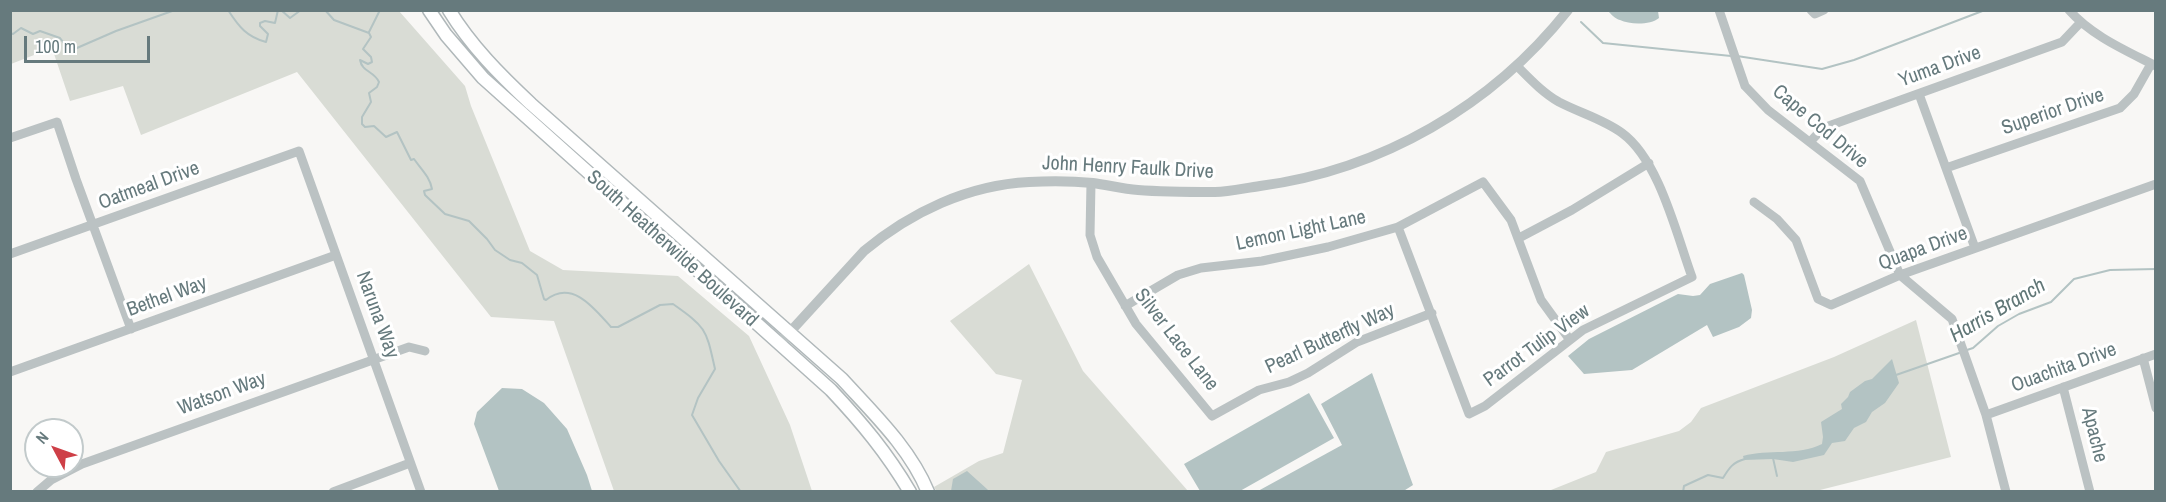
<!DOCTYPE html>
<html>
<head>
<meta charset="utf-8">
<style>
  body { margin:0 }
  #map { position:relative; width:2166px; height:502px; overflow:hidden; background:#f8f7f5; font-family:"Archivo Narrow",sans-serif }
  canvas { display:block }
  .frame { position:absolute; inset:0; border:12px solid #667a7d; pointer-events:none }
  .north { position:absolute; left:24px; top:418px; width:60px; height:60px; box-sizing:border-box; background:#fff; border:2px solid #c2cacb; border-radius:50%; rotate:311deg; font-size:16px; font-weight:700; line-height:24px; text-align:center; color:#667a7d }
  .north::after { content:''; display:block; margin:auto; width:21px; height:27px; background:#ce3f47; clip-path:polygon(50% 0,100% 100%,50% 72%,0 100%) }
  .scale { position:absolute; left:24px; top:36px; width:126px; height:27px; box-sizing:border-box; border:3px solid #667a7d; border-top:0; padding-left:8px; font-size:18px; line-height:21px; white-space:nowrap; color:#667a7d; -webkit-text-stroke:4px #fff; paint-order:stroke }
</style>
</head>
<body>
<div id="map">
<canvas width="2166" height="502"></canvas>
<div class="frame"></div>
<div class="north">N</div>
<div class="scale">100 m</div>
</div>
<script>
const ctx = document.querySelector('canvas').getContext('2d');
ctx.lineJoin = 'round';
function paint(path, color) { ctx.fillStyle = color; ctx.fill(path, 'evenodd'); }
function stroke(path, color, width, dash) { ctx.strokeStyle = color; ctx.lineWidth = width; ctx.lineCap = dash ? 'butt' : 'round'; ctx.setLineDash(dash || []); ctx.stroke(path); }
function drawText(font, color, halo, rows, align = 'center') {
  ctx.font = font + ' "Archivo Narrow",sans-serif'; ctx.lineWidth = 6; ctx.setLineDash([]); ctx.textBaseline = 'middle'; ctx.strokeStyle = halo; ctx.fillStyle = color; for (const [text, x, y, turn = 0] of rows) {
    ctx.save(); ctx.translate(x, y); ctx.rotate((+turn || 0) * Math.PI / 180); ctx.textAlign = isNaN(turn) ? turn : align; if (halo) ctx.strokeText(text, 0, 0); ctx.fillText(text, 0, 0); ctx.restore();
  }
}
const green = new Path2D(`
  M11,10L399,11L465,86L471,106L530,251L563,270L678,276L749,336L790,425L812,491H614L554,321L491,317L297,72L141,135L123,86L70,101L52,48L11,64Z
  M1029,264L1083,371L1188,491L937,492L934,487L979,461L1003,453L1022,380L996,374L950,321Z
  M1916,320L1951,457L1816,491L1546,492L1596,472L1606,452L1679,431L1691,422L1701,408L1834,357Z`);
const water = new Path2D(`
  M1608,11H1658L1659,18C1651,25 1630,25 1620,20C1615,19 1611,14 1608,11Z
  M1742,273L1744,275L1752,310L1751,318L1739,327L1713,337L1707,325L1632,370L1584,374L1568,356L1589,339L1678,294L1693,296L1700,295L1710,284Z
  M1892,359L1899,383L1885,403L1872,412L1866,422L1854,428L1845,441L1832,443L1824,455L1793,462L1773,459L1744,460L1743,456C1768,449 1798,456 1822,444L1823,437L1821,422L1842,409L1841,404L1848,397L1850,392L1865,381L1872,379Z
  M1372,373L1413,485L1402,492L1258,491L1342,445L1321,404Z
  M502,388L522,389L544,403L567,429L587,475L592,491H499L474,424L477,412Z
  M1309,393L1334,438L1240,491H1200L1184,464Z
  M967,471L987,489L989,491H951L953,479Z`);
const stream = new Path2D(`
  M228,10C239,27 247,37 266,42L268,34L260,26V23L265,21L275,23L278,10
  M281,10L290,18L301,10
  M325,10L334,20L369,33L371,37L363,49L371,57L372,62L368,64L360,60C362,72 374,71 379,82L377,87L369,93L371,102L362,117V124L365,127L374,126L386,137L397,132L411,160L414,159C421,169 430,177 432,189L424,191L425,195L445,214L469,221L487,239L495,250L510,260L522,263L537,275L544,299L546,300C572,279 594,308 611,327H618L660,305L673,304C707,328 706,329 715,369L698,398L692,415L719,461L741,492
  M1581,22L1603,43L1731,56
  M369,32L380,10
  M10,33L13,34L21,28L33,34L40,31L60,38L70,51L116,31L175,10
  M1737,56L1822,69L1854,60L1985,10
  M1967,350L1973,348L1998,326L2019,314L2051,302L2074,279L2110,270L2156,269
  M1896,375L1962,352
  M1773,458L1777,476
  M1683,492L1684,486L1708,475L1723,478C1729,468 1733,462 1745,459`);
const minor = new Path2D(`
  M1719,10L1745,86L1768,110L1860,181L1900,275L1952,319L1986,415L2006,492
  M1811,10L1815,14L1824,10
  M2069,10C2092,36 2125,50 2156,66
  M1919,94L1975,248
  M10,138L57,122L76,179L131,329
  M1810,142L1823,128L2062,42L2080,23
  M1946,168L2120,108L2134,94L2151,64
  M1091,183L1090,235L1097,257L1136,324L1212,416L1259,390L1289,382L1308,373L1357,342L1432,313
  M1754,202L1777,219L1796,240L1818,299L1831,305L1900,275L2156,184
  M1398,227L1469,414L1485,406L1583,330L1692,277C1676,233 1659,160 1622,133C1603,119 1580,113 1559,102C1543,93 1530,79 1517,66
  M1519,238L1572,210L1649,163
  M10,254L299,151L421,492
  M1125,306L1178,275L1201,268L1262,261L1328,247L1398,227L1483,182L1511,220L1541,300L1570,340
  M2143,358L2156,408
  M10,372L336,255
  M2063,387L2090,492
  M1986,415L2156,354
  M37,492L51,480L82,464L409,347L425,351
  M333,492L410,463`);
const tertiary = new Path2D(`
  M779,344L864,251C911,212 968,185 1029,182C1049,181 1072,181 1093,183C1108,185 1123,189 1138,190C1163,192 1190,192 1215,192C1230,192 1245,188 1260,186C1381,170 1492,106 1568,10`);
const secondary = new Path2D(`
  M429,10L446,35L483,78L831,390C862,423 887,453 910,492
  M449,10C471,46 500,75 531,104L842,379C873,413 910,448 928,492`);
const streetNames = [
  ["Yuma Drive",1940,67,-20],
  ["Superior Drive",2053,112,-19],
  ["Cape Cod Drive",1820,127,40],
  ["John Henry Faulk Drive",1128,168,3],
  ["Oatmeal Drive",149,186,-20],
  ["Lemon Light Lane",1301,231,-12],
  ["South Heatherwilde Boulevard",672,249,42],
  ["Quapa Drive",1923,249,-20],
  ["Bethel Way",167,297,-20],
  ["Naruna Way",377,315,70],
  ["Pearl Butterfly Way",1330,339,-25],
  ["Silver Lace Lane",1176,340,52],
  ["Parrot Tulip View",1537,346,-36],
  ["Ouachita Drive",2064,368,-20],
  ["Watson Way",222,394,-20],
  ["Apache",2094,435,76]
];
const waterNames = [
  ["Harris Branch",1998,311,-30]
];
paint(green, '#d9dcd5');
paint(water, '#b3c3c3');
stroke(stream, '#b3c3c3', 2);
stroke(secondary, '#b0b8ba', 15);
stroke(minor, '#bbc2c3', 9);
stroke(tertiary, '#bbc2c3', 10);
stroke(secondary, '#fff', 12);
drawText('20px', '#667a7d', '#fff', streetNames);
drawText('italic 21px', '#617777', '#fff', waterNames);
</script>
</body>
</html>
